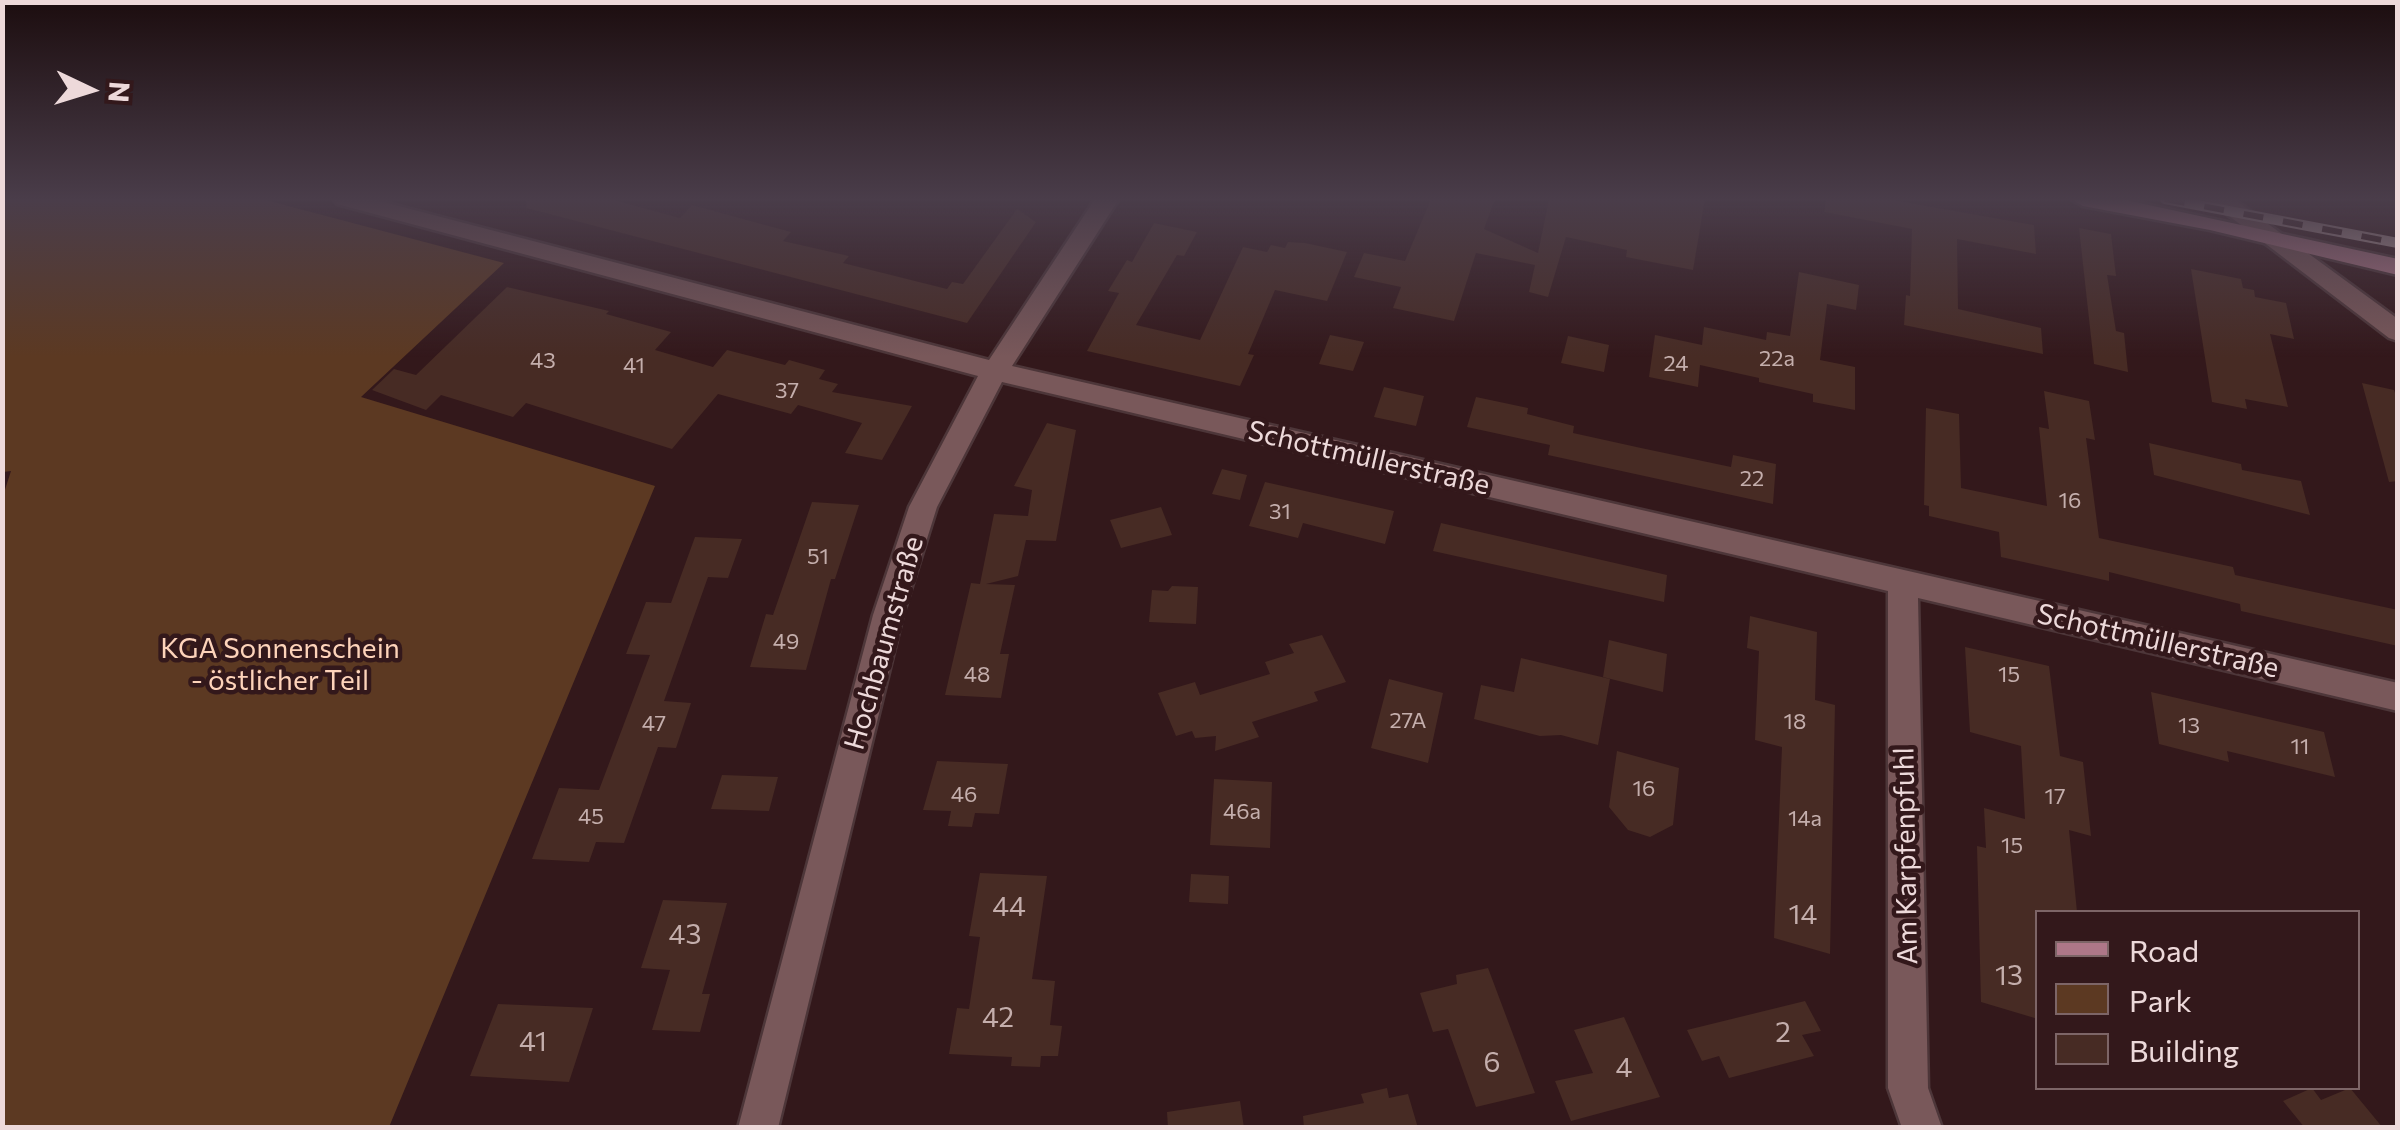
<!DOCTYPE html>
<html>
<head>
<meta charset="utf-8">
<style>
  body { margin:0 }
  #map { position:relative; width:2400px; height:1130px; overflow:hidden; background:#33181b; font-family:Commissioner,sans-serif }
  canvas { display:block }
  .frame { position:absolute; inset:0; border:5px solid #edd9da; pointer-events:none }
  .legend { position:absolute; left:2035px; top:910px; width:325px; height:180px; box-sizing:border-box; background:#33181b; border:2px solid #7d6567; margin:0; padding:12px 18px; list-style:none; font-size:30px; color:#edd9da }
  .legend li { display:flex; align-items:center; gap:20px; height:50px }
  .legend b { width:50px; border:2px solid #7d6567 }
  .north { position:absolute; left:40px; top:40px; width:100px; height:100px; -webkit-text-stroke:8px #33181b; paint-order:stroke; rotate:94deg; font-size:28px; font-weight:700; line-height:40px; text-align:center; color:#edd9da }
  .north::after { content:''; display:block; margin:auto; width:35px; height:45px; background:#edd9da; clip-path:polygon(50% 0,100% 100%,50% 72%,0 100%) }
</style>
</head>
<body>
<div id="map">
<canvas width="2400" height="1130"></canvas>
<div class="frame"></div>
<ul class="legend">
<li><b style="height:12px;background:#ae7788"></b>Road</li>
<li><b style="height:28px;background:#5c3922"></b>Park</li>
<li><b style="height:28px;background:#472b24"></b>Building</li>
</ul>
<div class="north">N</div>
</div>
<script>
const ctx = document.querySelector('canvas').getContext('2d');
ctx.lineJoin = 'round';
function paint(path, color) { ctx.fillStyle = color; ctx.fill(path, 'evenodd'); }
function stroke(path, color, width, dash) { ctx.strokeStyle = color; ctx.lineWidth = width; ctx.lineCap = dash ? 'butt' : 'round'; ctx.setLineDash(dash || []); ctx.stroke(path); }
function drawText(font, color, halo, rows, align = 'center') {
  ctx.font = font + ' Commissioner,sans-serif'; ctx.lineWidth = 9; ctx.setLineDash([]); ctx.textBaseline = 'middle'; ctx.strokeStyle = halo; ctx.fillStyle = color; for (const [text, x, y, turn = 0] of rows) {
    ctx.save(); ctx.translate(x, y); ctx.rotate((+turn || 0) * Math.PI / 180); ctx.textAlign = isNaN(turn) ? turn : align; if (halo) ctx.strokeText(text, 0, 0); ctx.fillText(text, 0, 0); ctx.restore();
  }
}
const green = new Path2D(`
  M7,199H262L504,263L361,397L655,486L389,1127H3L2,499L11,471L3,472L2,210Z`);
const building = new Path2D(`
  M527,199H610L680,218L692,205L791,232L783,241L849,256L843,263L947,289L952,282L963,284L1017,209L1036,222L967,323L526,208Z
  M1431,199H1495L1484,229L1538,253L1549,199H1705L1693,270L1626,257L1627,250L1566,237L1548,297L1529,292L1535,265L1476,253L1454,321L1393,308L1401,287L1354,277L1364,253L1405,261Z
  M1826,199H1887L2034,225L2036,254L1957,239L1958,309L2041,328L2043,354L1904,325L1906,295L1910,296L1912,229L1824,212Z
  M1154,223L1197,232L1184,256L1177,255L1136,325L1200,340L1243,247L1267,252L1271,245L1285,248L1288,242L1305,243L1347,252L1327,301L1275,290L1248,354L1254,355L1240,386L1087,351L1119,293L1108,291L1127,260L1132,262Z
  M2079,228L2111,234L2116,276L2107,275L2116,331L2124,333L2128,372L2094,364Z
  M2191,269L2241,279L2243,288L2254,290L2255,297L2286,303L2294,339L2270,334L2288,407L2245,399L2247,409L2212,402Z
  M1799,272L1859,285L1856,310L1827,304L1820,360L1855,367V410L1813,402V394L1759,382V378L1700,365L1698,387L1649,377L1655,335L1702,345L1704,327L1766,340L1767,332L1790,336Z
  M507,287L609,311L606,314L671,332L655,350L713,367L727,350L785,365L789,360L825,370L819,379L838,384L832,392L912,406L882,460L845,453L862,423L798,405L791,414L718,394L672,449L526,403L513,417L441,395L426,410L372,390L394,369L416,375Z
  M1330,335L1364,342L1353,371L1319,364Z
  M1568,336L1609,345L1604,372L1561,363Z
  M2362,383L2394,390L2398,402V481L2389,482Z
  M1384,387L1424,396L1416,426L1374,417Z
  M2044,391L2089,401L2095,440L2086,438L2099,538L2233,567L2235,575L2398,610V646L2241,611L2240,604L2109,572V581L2001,557L1999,532L1929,516V506L1924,505L1926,408L1959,414L1961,488L2047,506L2039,427L2049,429Z
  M1476,397L1528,408L1527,414L1574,426L1573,433L1641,448L1731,467L1733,455L1776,464L1773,504L1548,455L1550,445L1467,427Z
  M1047,423L1076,430L1056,541L1026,540L1018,576L986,584L1015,585L1000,654H1009L1001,698L945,695L971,583L980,584L994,514L1028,516L1032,490L1014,486Z
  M2149,443L2241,464L2242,470L2301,481L2310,515L2154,475Z
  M1222,469L1247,475L1240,500L1212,494Z
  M1265,482L1394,511L1385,544L1303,523L1298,538L1249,526Z
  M812,502L859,505L835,579H831L806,670L750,667L766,614L773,615Z
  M1161,507L1172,535L1121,548L1110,520Z
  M1441,523L1667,575L1664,602L1433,551Z
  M695,537L742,539L728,578L708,577L664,701L691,703L676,748L658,747L624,843L596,842L589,862L532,859L559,788L599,790L650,655L626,654L646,602L671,603Z
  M1172,586L1198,587L1196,624L1149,622L1152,590L1168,591Z
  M1750,616L1817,632L1815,700L1835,705L1830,954L1774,938L1782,747L1755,740L1759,651L1747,648Z
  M1322,635L1346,682L1314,692L1318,701L1252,722L1259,737L1215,751L1216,736L1195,738L1192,731L1176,736L1158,693L1195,682L1200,695L1270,674L1265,662L1294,653L1289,644Z
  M1609,640L1667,654L1663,692L1603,677Z
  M1965,647L2049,666L2060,756L2083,762L2091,836L2069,830L2077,912H2038V1019L1981,1002L1977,846L1986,848L1984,808L2025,819L2021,746L1970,732Z
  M1521,658L1610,679L1598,745L1561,735L1540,736L1474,719L1481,685L1514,692Z
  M1389,679L1443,693L1428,763L1371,748Z
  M2151,692L2324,732L2335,777L2227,751L2229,762L2159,744Z
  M1617,751L1679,768L1673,825L1650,837L1628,830L1609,807Z
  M937,761L1008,764L999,814L975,813L972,827L948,826L951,811L923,810Z
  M722,775L778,777L769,811L711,809Z
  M1214,779L1272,782L1270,848L1210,845Z
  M980,873L1047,876L1032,979L1055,981L1050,1025L1062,1026L1058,1056H1041L1040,1067L1011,1066L1012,1057L949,1054L957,1008L969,1009L980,937L969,936Z
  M1191,874L1229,876L1228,904L1189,902Z
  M663,900L727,903L702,994H710L700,1032L652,1030L670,970L641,968Z
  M1488,968L1535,1093L1476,1107L1448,1029L1433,1032L1420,993L1457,984L1456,975Z
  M1805,1001L1821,1031L1802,1035L1814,1056L1729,1078L1719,1056L1702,1061L1687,1030Z
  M498,1004L593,1008L569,1082L470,1076Z
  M1624,1017L1660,1097L1571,1121L1555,1081L1593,1073L1574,1030Z
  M1387,1088L1389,1098L1408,1094L1418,1128H1304L1303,1116L1364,1103L1361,1094Z
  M2312,1088L2321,1100L2350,1088L2383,1128H2305L2283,1101Z
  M1240,1101L1244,1128H1168L1167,1112Z`);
const minor = new Path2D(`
  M333,199H372L989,360L1095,199H1119L1012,366L2398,683V711L1918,598L1928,1088L1942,1128H1902L1888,1088V591L1002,382L937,507L903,615L778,1128H738L873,615L909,507L978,376L337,204Z
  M2207,199H2234L2398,319V341L2389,338Z`);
const major = new Path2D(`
  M2071,199H2121L2398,259V275L2210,230L2083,206Z`);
const rail = new Path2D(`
  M2165,199L2398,243`);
const numberNames = [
  ["22a",1777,359],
  ["43",543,361],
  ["24",1676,364],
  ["41",634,366],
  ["37",787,391],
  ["22",1752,479],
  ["16",2070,501],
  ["31",1280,512],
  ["51",818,557],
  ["49",786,642],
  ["48",977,675],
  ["15",2009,675],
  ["27A",1408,721],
  ["18",1795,722],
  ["47",654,724],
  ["13",2189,726],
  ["11",2300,747],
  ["16",1644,789],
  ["46",964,795],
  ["17",2055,797],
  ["46a",1242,812],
  ["45",591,817],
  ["14a",1805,819],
  ["15",2012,846]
];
const streetNames = [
  ["Schottmüllerstraße",1369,458,13],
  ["Schottmüllerstraße",2158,641,13],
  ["Hochbaumstraße",884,643,-74],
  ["Am Karpfenpfuhl",1906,856,-91]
];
const parkNames = [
  ["KGA Sonnenschein",280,649],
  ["- östlicher Teil",280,681]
];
const nearNumbernames = [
  ["44",1009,907],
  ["14",1803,915],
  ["43",685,935],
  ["13",2009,976],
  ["42",998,1018],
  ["2",1783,1033],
  ["41",533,1042],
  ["6",1492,1063],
  ["4",1624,1068]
];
paint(green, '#5c3922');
paint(building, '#472b24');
stroke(minor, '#4d3639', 5);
stroke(major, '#4d3639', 5);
paint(minor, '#79585a');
paint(major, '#ae7788');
stroke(rail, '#baa4a5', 10);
stroke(rail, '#33181b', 6, [20]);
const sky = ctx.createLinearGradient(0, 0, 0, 357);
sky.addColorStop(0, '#1c0d0f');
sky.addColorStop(0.56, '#4a3d4a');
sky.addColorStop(1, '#4a3d4a00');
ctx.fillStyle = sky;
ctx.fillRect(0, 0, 2400, 357);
drawText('22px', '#c4aeac', null, numberNames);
drawText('28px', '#edd9da', '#33181b', streetNames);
drawText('28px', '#fdd3ba', '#33181b', parkNames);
drawText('28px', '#c4aeac', null, nearNumbernames);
</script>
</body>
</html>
